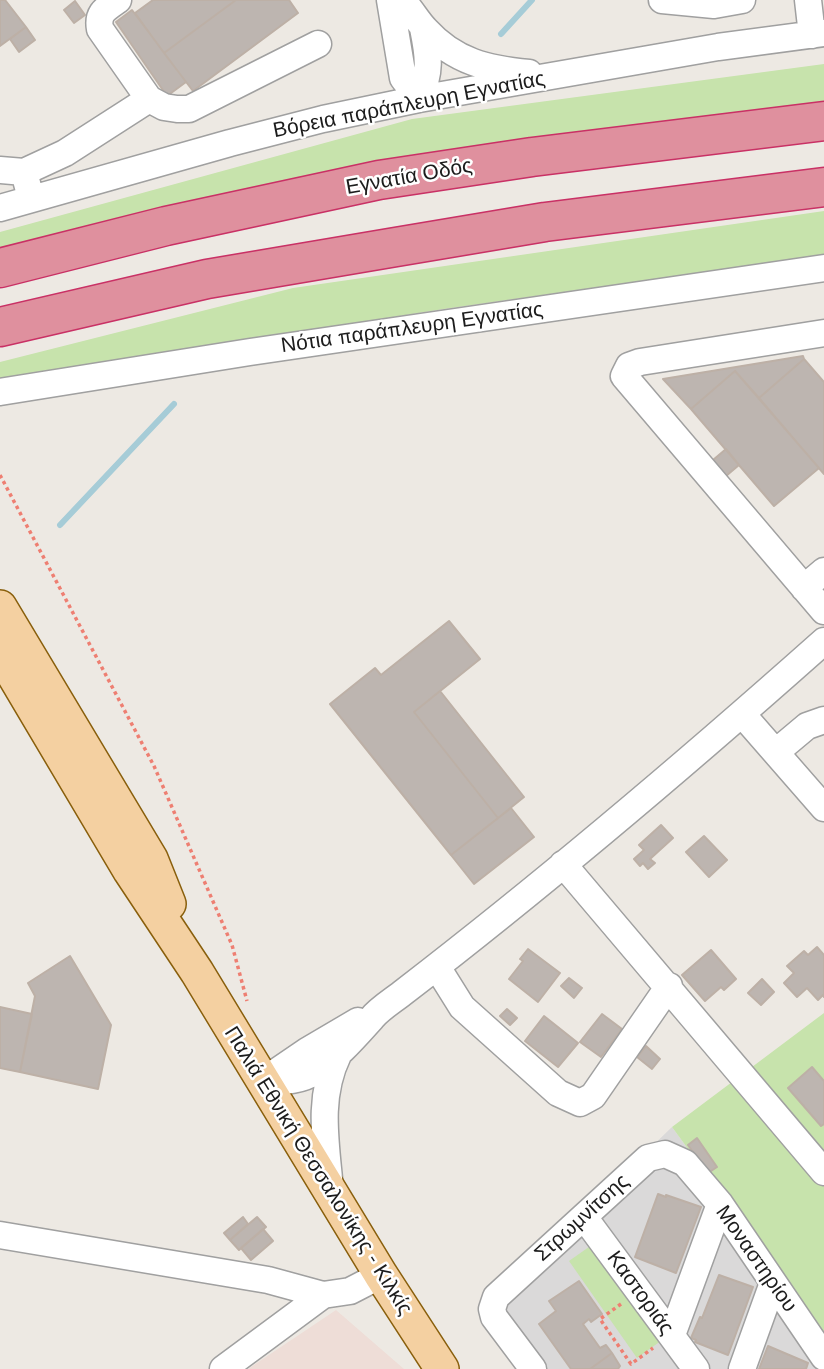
<!DOCTYPE html>
<html>
<head>
<meta charset="utf-8">
<style>
	body { margin:0 }
	canvas { display:block; background:#ede9e3 }
</style>
</head>
<body>
<canvas width="824" height="1369"></canvas>
<script>
const ctx = document.querySelector('canvas').getContext('2d');
ctx.lineJoin = 'round';
function paint(path, color) {
  ctx.fillStyle = color;
  ctx.fill(path, 'evenodd');
}
function strokePath(path, color, width, dash) {
  ctx.strokeStyle = color;
  ctx.lineWidth = width;
  ctx.lineCap = dash ? 'butt' : 'round';
  ctx.setLineDash(dash || []);
  ctx.stroke(path);
}
function drawText(font, color, halo, rows, align = 'center') {
  ctx.font = font + ' "PT Sans",sans-serif';
  ctx.lineWidth = 5;
  ctx.setLineDash([]);
  ctx.textBaseline = 'middle';
  ctx.strokeStyle = halo;
  ctx.fillStyle = color;
  for (const [text, x, y, turn = 0] of rows) {
    ctx.save();
    ctx.translate(x, y);
    ctx.rotate((+turn || 0) * Math.PI / 180);
    ctx.textAlign = isNaN(turn) ? turn : align;
    if (halo) ctx.strokeText(text, 0, 0);
    ctx.fillText(text, 0, 0);
    ctx.restore();
  }
}
const residential = new Path2D(`
	M672 1127 824 1335V1369H527L484 1309Z`);
const military = new Path2D(`
	M336 1310 404 1369H249L251 1367Z`);
const grass = new Path2D(`
	M824 64V102L410 155 0 259V232L412 119Z
	M824 211V255L444 309 28 374 0 381V362L293 288Z
	M824 1013V1335L672 1127Z
	M596 1242 665 1338 637 1358 569 1261Z`);
const stream = new Path2D(`
	M501 34 532 0
	M60 525 174 404`);
const building = new Path2D(`
	M0 0H5L26 27 0 46Z
	M153 0H236L164 53 135 13Z
	M236 0H289L298 13 193 91 164 53Z
	M75 1 85 15 74 23 64 10Z
	M132 10 186 82 167 96 116 22Z
	M26 27 35 40 19 52 10 39Z
	M803 356 804 359 759 398 735 371 691 409 663 379Z
	M804 359 824 382V474L759 398Z
	M735 371 819 468 774 506 691 409Z
	M726 449 739 465 726 476 713 460Z
	M449 621 480 659 414 712 498 818 451 855 330 704 375 668 381 675Z
	M440 691 524 797 498 818 414 712Z
	M511 808 534 837 474 884 451 855Z
	M661 825 673 838 650 859 655 863 648 869 643 863 640 866 634 859 644 850 639 845Z
	M704 836 727 860 709 877 686 852Z
	M817 947 824 955V997L823 995 818 1000 807 988 797 997 784 983 794 973 787 966 804 951 808 955Z
	M528 949 560 973 538 1002 509 979 523 961 520 959Z
	M711 950 736 979 724 990 721 987 705 1001 682 975Z
	M70 956 111 1025 98 1089 20 1072 35 996 28 983Z
	M569 978 582 988 574 998 561 986Z
	M762 979 774 992 761 1005 748 993Z
	M0 1007 32 1014 20 1072 0 1068Z
	M507 1009 517 1018 510 1025 500 1016Z
	M602 1014 622 1029 601 1057 580 1042Z
	M544 1016 578 1043 558 1067 525 1041Z
	M646 1046 660 1059 652 1069 637 1057Z
	M812 1067 824 1081V1124L821 1126 788 1088Z
	M697 1138 717 1167 708 1173 688 1145Z
	M658 1194 666 1197V1195L701 1207 676 1273 635 1257Z
	M243 1217 248 1224 230 1240 224 1233Z
	M257 1217 266 1227 239 1250 230 1240Z
	M263 1229 273 1241 251 1260 241 1248Z
	M719 1275 753 1287 728 1355 695 1342 696 1340 691 1338 700 1317 702 1318Z
	M579 1281 602 1314 591 1322 589 1319 583 1324 600 1348 606 1345 612 1353 590 1369H571L539 1324 556 1311 549 1301Z
	M768 1346 808 1363 806 1369H759Z
	M612 1353 620 1366 618 1369H590Z`);
const path = new Path2D(`
	M0 475 154 766 232 945 247 1001
	M621 1304 600 1319 631 1364 653 1348`);
const minor = new Path2D(`
	M118 0C105 9 97 13 100 29L149 99 164 107 177 109H189L318 44
	M390 0 403 78 419 99
	M402 0C411 9 417 21 426 30 455 62 488 69 529 73
	M662 0 714 5 742 0
	M808 0 812 35
	M419 99C431 72 429 57 423 28
	M0 170 24 172 28 187
	M24 172 65 153 149 99
	M0 208 230 143 323 119 419 99 718 47 824 33
	M824 333 640 362 629 366 624 376 824 611
	M0 392 250 352 824 268
	M804 588 824 571
	M742 714 824 808
	M776 752 807 726 824 720
	M563 864 824 1172
	M437 967 462 1007 558 1093 580 1103 593 1096 669 986
	M263 1081 307 1051 358 1021
	M262 1082C279 1081 300 1082 314 1072 337 1058 354 1038 372 1018 380 1008 394 1000 405 991 549 880 688 762 824 641
	M330 1189C326 1143 317 1098 338 1055
	M584 1217 696 1369
	M0 1235 268 1280 323 1295 350 1291 381 1275
	M672 1335 720 1204
	M223 1369 323 1295
	M533 1369 494 1317 492 1309 496 1297 648 1158 665 1154 685 1163 720 1204 824 1357
	M742 1369 773 1283`);
const major = new Path2D(`
	M0 607 151 859 169 904
	M0 652 130 871 197 972 381 1275 442 1369`);
const highway = new Path2D(`
	M0 268 166 226 379 180 532 157 824 121
	M0 327 207 279 390 248 545 222 824 187`);
const streetNames = [
	["Βόρεια παράπλευρη Εγνατίας",409,105,-11],
	["Εγνατία Οδός",409,177,-10],
	["Νότια παράπλευρη Εγνατίας",412,328,-8],
	["Παλιά Εθνική Θεσσαλονίκης - Κιλκίς",318,1171,58],
	["Στρωμνίτσης",582,1218,-42],
	["Μοναστηρίου",756,1259,55],
	["Καστοριάς",640,1293,54]
];
paint(residential, '#dad9d9');
paint(military, '#eeddd7');
paint(grass, '#c7e3ac');
strokePath(stream, '#a6ccd7', 6);
paint(building, '#bdb5b0');
strokePath(building, '#bdb0a6', 2);
strokePath(minor, '#a0a0a0', 29);
strokePath(major, '#895f0c', 36);
strokePath(highway, '#c93165', 41);
strokePath(path, '#ee7f72', 3.5, [3.5, 3.5]);
strokePath(minor, '#fff', 26);
strokePath(major, '#f4d0a1', 33);
strokePath(highway, '#df909e', 38);
drawText('21px', '#1c1c1c', '#fff', streetNames);
</script>
</body>
</html>
